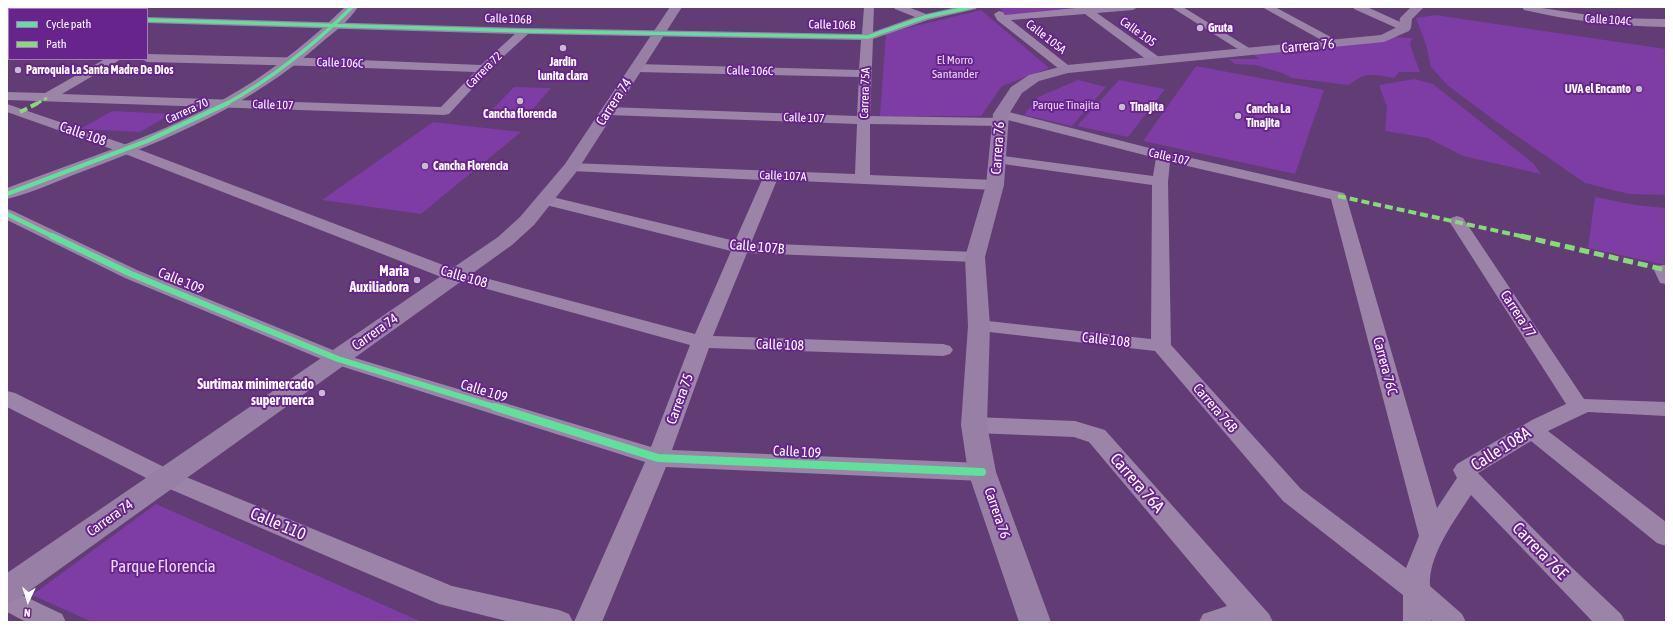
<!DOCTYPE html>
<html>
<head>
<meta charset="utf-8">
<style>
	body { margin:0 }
	#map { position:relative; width:1673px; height:629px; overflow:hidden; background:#613c75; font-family:"Asap Condensed",sans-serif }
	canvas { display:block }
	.frame { position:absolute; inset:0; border:8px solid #fff; pointer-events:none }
	.legend { position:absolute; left:8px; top:8px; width:140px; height:52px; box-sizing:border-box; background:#68248d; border:1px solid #a47cbb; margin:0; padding:5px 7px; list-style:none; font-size:12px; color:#fff }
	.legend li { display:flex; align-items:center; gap:8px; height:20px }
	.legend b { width:20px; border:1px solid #a47cbb }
	.north { position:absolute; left:8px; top:581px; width:40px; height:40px; -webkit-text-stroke:3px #68248d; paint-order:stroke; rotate:184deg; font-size:11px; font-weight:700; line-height:16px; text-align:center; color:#fff }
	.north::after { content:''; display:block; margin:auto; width:14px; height:18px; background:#fff; clip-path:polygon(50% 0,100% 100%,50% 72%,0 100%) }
</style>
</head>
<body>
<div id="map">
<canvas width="1673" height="629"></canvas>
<div class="frame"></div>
<ul class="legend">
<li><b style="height:5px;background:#60e19b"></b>Cycle path</li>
<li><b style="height:5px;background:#86db77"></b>Path</li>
</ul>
<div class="north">N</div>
</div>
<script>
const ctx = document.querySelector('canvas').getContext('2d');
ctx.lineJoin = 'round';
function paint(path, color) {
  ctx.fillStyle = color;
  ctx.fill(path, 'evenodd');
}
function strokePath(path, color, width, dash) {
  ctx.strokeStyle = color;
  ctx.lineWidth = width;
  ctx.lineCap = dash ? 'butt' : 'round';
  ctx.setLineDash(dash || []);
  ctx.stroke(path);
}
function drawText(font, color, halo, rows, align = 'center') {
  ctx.font = font + ' "Asap Condensed",sans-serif';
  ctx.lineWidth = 4;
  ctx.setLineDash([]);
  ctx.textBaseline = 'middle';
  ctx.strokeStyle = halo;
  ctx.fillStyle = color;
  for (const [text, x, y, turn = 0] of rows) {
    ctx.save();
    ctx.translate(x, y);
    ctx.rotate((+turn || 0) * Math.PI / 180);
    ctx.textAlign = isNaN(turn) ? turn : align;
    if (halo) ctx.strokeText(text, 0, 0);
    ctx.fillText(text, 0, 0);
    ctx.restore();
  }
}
const green = new Path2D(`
	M999 7H1107L1006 15Z
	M981 10 1049 68 1002 86 981 116H880L886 33Z
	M1435 15 1666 49V195L1629 194 1585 183 1498 123 1447 85 1431 67 1426 45 1416 18Z
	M1393 37 1412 38 1410 45 1420 72H1399L1394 78C1374 75 1365 71 1349 85L1292 78 1282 73 1255 65 1235 64 1229 59H1259L1252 54Z
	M1196 66 1324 90 1295 174 1143 141Z
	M1414 79 1433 84 1534 164 1541 174 1463 156 1428 138 1385 131 1387 107 1379 85Z
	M1078 80 1106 87 1072 126 1024 115 1038 97Z
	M1119 80 1165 89 1128 137 1077 126Z
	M514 87 551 88 528 115 489 113Z
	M112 111 171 114 140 132 80 129Z
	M433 122 521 132 421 214 322 200Z
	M1595 197 1635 205 1666 208V265L1588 248Z
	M156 504 422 622H92L32 595Z`);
const minor = new Path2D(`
	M116 7H129L128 9H115Z
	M864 7H874L873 32 915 17 895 9 894 7H908L926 14 957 7H977L976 9 928 20 873 39 870 116 1000 118 1005 119 1007 122 1005 125 1000 126 870 124V175L995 180 1000 182 1003 185 1000 188 995 190 777 180 751 243 975 252 981 253 984 257 981 261 975 262 747 253 713 336 943 344 950 346 953 350 950 354 943 356 709 348 672 450 982 463 990 466 994 472 990 478 982 481 666 467 602 622H574L645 462 331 363 125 278 7 220V209L13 211 137 270 345 355 651 447 690 345 469 284 449 280 120 152 7 112V104L130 146 459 271 695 334 731 251 538 203 536 200 538 197 544 195 735 241 762 180 571 171 566 170 564 167 566 164 571 163 855 174 857 124 608 115 603 114 601 111 603 108 608 107 857 116 859 77 636 72 632 71 630 68 632 65 636 64 859 70 861 40 528 34 492 67 449 114 444 115 7 100V92L45 93 105 59H120L118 61 62 94 441 107 475 72 310 66 147 62 142 59H147V54L310 58 481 65 515 34 147 23V17L525 28 862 34Z
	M1086 7H1138L1133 10 1097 13 1159 57 1161 60 1159 63H1151L1085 14 1011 20 1073 69 1071 72H1063L997 20 994 14 999 11 1003 12 1005 15Z
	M1171 7H1183L1254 51 1252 53H1244Z
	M1262 7H1275L1340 42 1342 44 1340 46H1332Z
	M1353 7H1367L1409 26 1410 28 1409 30H1401L1354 9Z
	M7 8 13 9H9V14H7Z
	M7 51H9V59H7Z
	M1001 110 1165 152 1344 193 1346 196 1437 508 1457 478 1453 470 1457 464 1532 420 1566 404 1449 221 1451 218 1457 216 1463 218 1584 399 1666 402V416L1588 412 1548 431 1666 522V546L1657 543 1531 441 1478 473 1565 561 1621 614 1625 622H1593L1471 495C1455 520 1428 555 1430 586L1462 614 1466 622H1433L1431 620V622H1403V595L1283 501 1155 351 972 330 969 326 972 322 979 320 1151 339 1152 185 996 163 991 162 989 159 991 156 996 155 1153 176 1156 158 996 117 994 114 996 111ZM1170 162 1331 199 1419 536 1406 568 1301 489 1171 345 1168 182Z
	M1663 265H1666V284L1660 283 1654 270 1657 266Z
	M7 391 15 393 174 472 452 586 559 610 569 614 573 622H510L439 604 158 484 7 407Z
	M974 417 1075 421 1105 430 1269 614 1273 622H1199L1203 614 1227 606 1089 442 1074 437 974 433 966 430 963 425 966 420Z
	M7 588 62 614 66 622H26L7 612Z`);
const tertiary = new Path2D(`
	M345 7H358C349 21 334 32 321 43 252 105 167 140 81 172 57 181 32 193 7 199V188C86 158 169 133 241 89 279 66 313 38 345 7Z
	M1522 7C1545 7 1566 12 1589 15 1615 18 1640 19 1666 19V27C1618 26 1571 21 1524 10Z`);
const secondary = new Path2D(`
	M670 7H682L577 171 534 225 512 245 18 599 7 603V573L498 237 520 217 565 164Z
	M1411 7H1424L1412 19 1411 28 1409 31 1384 42 1068 73 1039 81 1022 93 1009 114 1004 185 985 257 990 326 987 425 996 472 1051 622H1019L968 472 961 425 968 326 965 257 986 185 993 114 1011 87 1029 75 1067 65 1381 35 1399 26 1400 18Z`);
const quietFar2 = new Path2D(`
	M7 49 9 50
	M36 104 47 98`);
const quietFar1 = new Path2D(`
	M20 112 38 103
	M1338 196 1525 237`);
const quiet = new Path2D(`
	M1521 236 1666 270`);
const cyclewayFar3 = new Path2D(`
	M147 20 525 31 868 37 925 17 972 7
	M226 104C273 78 314 45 352 7`);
const cyclewayFar2 = new Path2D(`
	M7 194 147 141 228 103
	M7 214 54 237`);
const cyclewayFar1 = new Path2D(`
	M52 236 131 274 338 359 498 408`);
const cycleway = new Path2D(`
	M495 407 658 458 982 472`);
const markers = [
	[1200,28,4,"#c8bbcf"],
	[563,48,4,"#c8bbcf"],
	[18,70,4,"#c8bbcf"],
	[1639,89,4,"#c8bbcf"],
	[520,101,4,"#c8bbcf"],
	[1122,107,4,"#c8bbcf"],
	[1238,116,4,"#c8bbcf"],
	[425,166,4,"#c8bbcf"],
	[417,280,4,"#c8bbcf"],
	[322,393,4,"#c8bbcf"]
];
const farStreetnames = [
	["Calle 106B",508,19,2],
	["Calle 104C",1608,20,4],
	["Calle 106B",832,25,1],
	["Calle 105",1138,32,36],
	["Calle 105A",1046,37,38],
	["Calle 106C",340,63,2],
	["Carrera 72",484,70,-45],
	["Calle 106C",750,71,1],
	["Carrera 75A",865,93,-88],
	["Calle 107",273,105,2],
	["Carrera 70",187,111,-24],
	["Calle 107",804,118,2],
	["Calle 107",1169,157,13],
	["Calle 107A",783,176,2]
];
const farPoinames = [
	["Gruta",1208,28],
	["Jardin",563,62,"center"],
	["lunita clara",563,76,"center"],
	["Parroquia La Santa Madre De Dios",26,70],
	["UVA el Encanto",1631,89,"right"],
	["Tinajita",1130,107],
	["Cancha La",1246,109],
	["Tinajita",1246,123],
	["Cancha florencia",520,114,"center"],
	["Cancha Florencia",433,166]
];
const farParknames = [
	["El Morro",955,60],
	["Santander",955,74],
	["Parque Tinajita",1066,105]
];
const streetNames = [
	["Carrera 76",1308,46,-5],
	["Carrera 74",614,102,-57],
	["Calle 108",83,134,19],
	["Carrera 76",998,148,-86],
	["Calle 107B",757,247,5],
	["Calle 108",464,277,16],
	["Calle 109",181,281,22],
	["Carrera 77",1518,314,57],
	["Carrera 74",375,332,-35],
	["Calle 108",1106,340,6],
	["Calle 108",780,345,2],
	["Carrera 76C",1385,366,75],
	["Calle 109",484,391,17],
	["Carrera 75",680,399,-70],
	["Carrera 76B",1215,408,49],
	["Calle 109",797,452,3],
	["Carrera 76",997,513,71],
	["Carrera 74",110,518,-35]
];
const poiNames = [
	["Maria",409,272],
	["Auxiliadora",409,288],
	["Surtimax minimercado",314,385],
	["super merca",314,401]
];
const nearStreetnames = [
	["Calle 108A",1501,449,-32],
	["Carrera 76A",1137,483,49],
	["Calle 110",278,524,23],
	["Carrera 76E",1540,551,46]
];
const nearParknames = [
	["Parque Florencia",163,567]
];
paint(green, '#7e3ca5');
paint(minor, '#9c83a8');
paint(tertiary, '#9c83a8');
paint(secondary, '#987fa5');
strokePath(quietFar2, '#86db77', 3, [6, 3]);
strokePath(quietFar1, '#86db77', 4, [8, 4]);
strokePath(quiet, '#86db77', 5, [10, 5]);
strokePath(cyclewayFar3, '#60e19b', 3.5);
strokePath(cyclewayFar2, '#60e19b', 4.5);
strokePath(cyclewayFar1, '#60e19b', 6);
strokePath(cycleway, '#60e19b', 8);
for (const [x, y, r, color] of markers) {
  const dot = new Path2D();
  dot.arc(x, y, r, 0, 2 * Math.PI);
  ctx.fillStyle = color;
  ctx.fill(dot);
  strokePath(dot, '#68248d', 1.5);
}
drawText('12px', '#fff', '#68248d', farStreetnames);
drawText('bold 12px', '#fff', '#68248d', farPoinames, 'left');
drawText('12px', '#ecd7f8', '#68248d', farParknames);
drawText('14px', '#fff', '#68248d', streetNames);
drawText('bold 14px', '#fff', '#68248d', poiNames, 'right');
drawText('17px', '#fff', '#68248d', nearStreetnames);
drawText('17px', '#ecd7f8', '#68248d', nearParknames);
</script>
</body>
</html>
